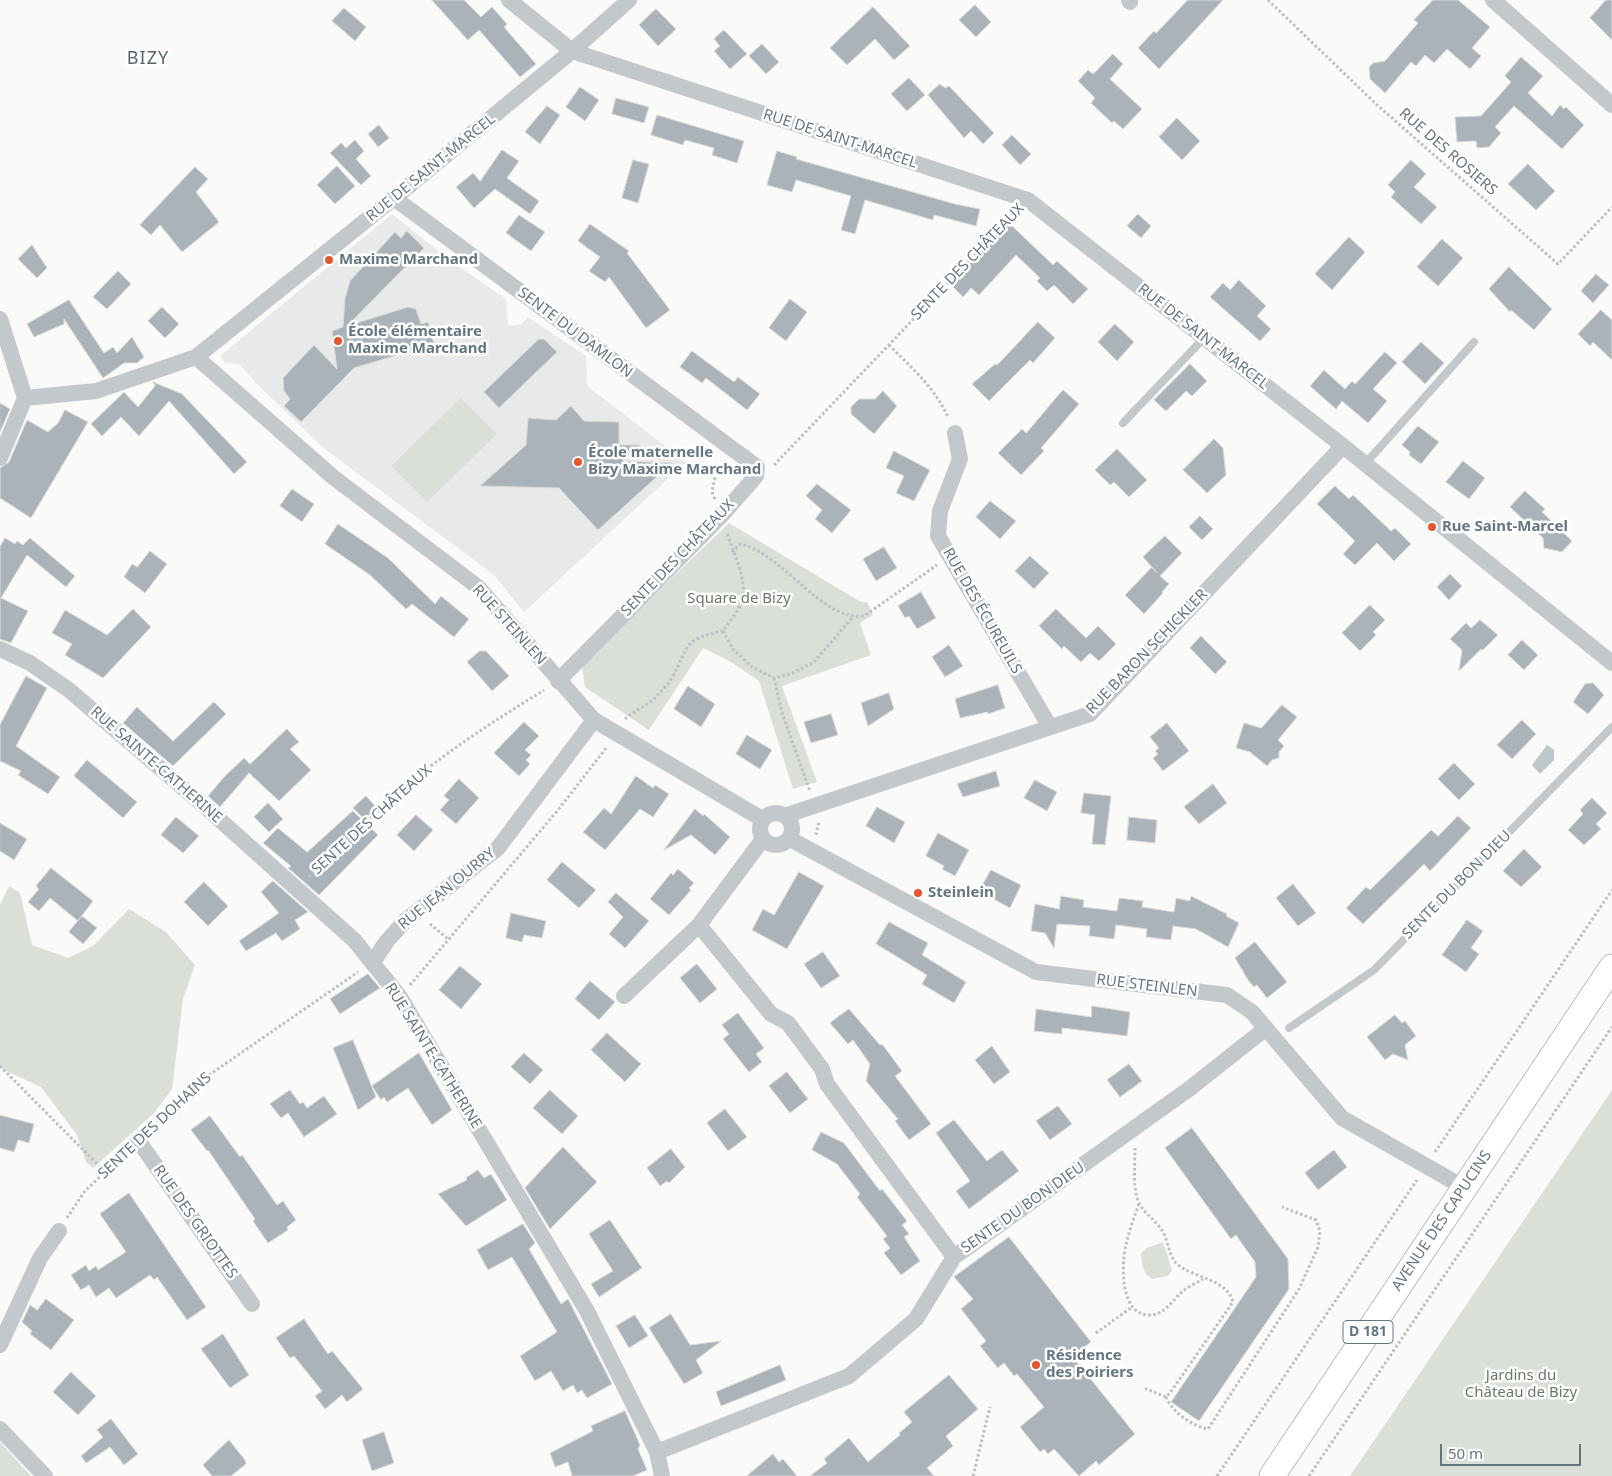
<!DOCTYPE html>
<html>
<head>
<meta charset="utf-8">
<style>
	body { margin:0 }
	#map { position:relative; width:1612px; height:1476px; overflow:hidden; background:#fafaf8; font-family:"Noto Sans",sans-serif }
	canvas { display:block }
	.scale { position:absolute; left:1440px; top:1444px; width:141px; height:22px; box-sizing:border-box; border:2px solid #657683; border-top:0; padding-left:6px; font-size:15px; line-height:18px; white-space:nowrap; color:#657683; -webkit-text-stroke:4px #fff; paint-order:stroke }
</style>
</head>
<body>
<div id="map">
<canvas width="1612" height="1476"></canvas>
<div class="scale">50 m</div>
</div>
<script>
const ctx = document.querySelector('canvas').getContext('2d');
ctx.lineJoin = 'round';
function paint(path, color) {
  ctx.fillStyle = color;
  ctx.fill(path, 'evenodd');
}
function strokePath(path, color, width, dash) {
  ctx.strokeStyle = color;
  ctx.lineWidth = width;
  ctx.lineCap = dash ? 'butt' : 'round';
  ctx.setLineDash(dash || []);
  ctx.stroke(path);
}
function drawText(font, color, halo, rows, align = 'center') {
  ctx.font = font + ' "Noto Sans",sans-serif';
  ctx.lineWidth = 5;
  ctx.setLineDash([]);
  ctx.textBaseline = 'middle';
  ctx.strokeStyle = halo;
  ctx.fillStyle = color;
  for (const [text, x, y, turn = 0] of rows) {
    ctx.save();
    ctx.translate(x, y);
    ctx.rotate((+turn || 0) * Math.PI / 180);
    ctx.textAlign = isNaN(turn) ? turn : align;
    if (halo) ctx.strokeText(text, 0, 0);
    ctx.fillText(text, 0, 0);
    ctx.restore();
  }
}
const built = new Path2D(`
	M392 214 447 258 506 299 508 326 522 324 528 317 586 356 587 386 686 462 524 612 494 575 325 449 259 386 239 364 225 363 220 356Z`);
const green = new Path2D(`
	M461 398 497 434 427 502 391 466Z
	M729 523 861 602H867L873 615 860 623 871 655 782 686 817 782 793 789 759 681 731 662 703 648 649 730 585 687 582 664Z
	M9 886 20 893 32 945 68 958 93 946 129 909 166 932 195 965 183 999 172 1089 154 1113 93 1168 86 1162 77 1135 41 1087 0 1068V905Z
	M1612 1090V1476H1350Z
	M1163 1242 1172 1270 1168 1276 1152 1279C1143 1274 1141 1263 1141 1253L1147 1248Z
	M0 1442 31 1476H0Z`);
const water = new Path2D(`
	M1547 745 1554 750V760L1540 774 1532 765Z`);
const building = new Path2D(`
	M432 0H464L481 17 492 7 507 24 504 27 536 64 520 77 479 30 468 40Z
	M1188 0H1223L1159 69 1138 48 1154 31 1156 33Z
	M1433 0H1458L1490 27 1472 48 1481 56 1470 69 1447 49 1434 63 1425 55 1416 66 1411 62 1385 93 1370 79 1369 67 1373 63 1385 61 1418 23 1414 20Z
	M1606 0H1612V40L1590 18Z
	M975 5 991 22 976 37 959 20Z
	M873 7 910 46 894 60 875 39 847 65 830 48Z
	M344 8 366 27 355 41 332 21Z
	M656 9 676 29 658 46 639 25Z
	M724 30 747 54 730 69 714 51 720 46 714 39Z
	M762 44 779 62 766 74 749 56Z
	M1113 54 1123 64 1110 79 1142 109 1123 129 1114 121 1112 123 1091 103 1095 98 1078 81 1088 70 1093 74Z
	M1521 57 1543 76 1528 93 1552 116 1560 105 1564 109 1566 107 1584 125 1562 149 1514 106 1495 127 1501 133 1489 147 1477 148 1476 141 1457 142 1455 117 1481 116 1511 82 1505 76Z
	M909 78 925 95 907 111 891 94Z
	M940 84 945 88 949 86 994 133 983 144 971 131 964 138 928 95Z
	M580 87 599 100 585 121 566 107Z
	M616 98 649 107 644 123 612 114Z
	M547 106 560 115 540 144 525 132Z
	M657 115 744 141 737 163 712 155 714 148 685 140 683 145 651 135Z
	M1177 118 1200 141 1182 160 1159 137Z
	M379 125 389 138 378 147 368 134Z
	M1012 135 1031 154 1020 165 1002 145Z
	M355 140 364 151 356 159 371 176 361 185 330 153 341 143 346 148Z
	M502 150 519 161 507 178 539 201 530 214 495 189 474 208 456 187 473 173 480 181Z
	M777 151 797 157 796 159 955 204 980 209 976 226 934 215 933 220 865 200 855 234 841 230 851 196 796 180 792 192 767 185Z
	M633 160 649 164 638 203 622 198Z
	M1411 160 1426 174 1414 187 1437 207 1421 224 1391 197 1395 192 1388 185Z
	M1528 164 1555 191 1536 210 1508 184Z
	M337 166 355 186 335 204 317 185Z
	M195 167 208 179 196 192 219 222 182 252 160 225 151 235 140 225Z
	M1138 214 1151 226 1141 238 1127 226Z
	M519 215 545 232 531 251 506 233Z
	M1009 223 1053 265 1057 261 1088 289 1073 304 1054 285 1047 291 1037 281 1040 278 1016 255 979 295 971 288 963 297 950 284Z
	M590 224 629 251 627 253 670 310 646 328 609 277 605 282 589 271 600 257 578 241Z
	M407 231 424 248 347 326 408 307 416 309 421 324 428 322 434 344 354 368 301 422 284 406 290 399 284 391 283 378 314 345 337 369 332 331 343 327 345 298 350 281 395 232 401 238Z
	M1349 237 1365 252 1332 290 1315 274Z
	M1442 239 1463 258 1438 286 1417 267Z
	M32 245 47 268 37 278 18 259Z
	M1509 267 1552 309 1534 330 1511 310 1510 312 1489 289Z
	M118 271 131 284 107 309 93 297Z
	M1596 274 1609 285 1593 303 1581 291Z
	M1239 280 1266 306 1257 316 1271 329 1260 341 1210 297 1223 283 1230 290Z
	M790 299 807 312 786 341 769 328Z
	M69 300 104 353 113 347 117 353 132 337 144 357 137 363H124L103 378 64 319V324L34 337 27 324Z
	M162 307 179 324 165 338 148 321Z
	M1601 310 1612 320V360L1593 342 1590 346 1578 334Z
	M1038 322 1055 338 1033 363 1030 360 989 401 972 384 995 364 997 365Z
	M1115 324 1134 342 1117 361 1098 342Z
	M539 339H544L557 352 499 408 484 392Z
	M1421 342 1444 363 1425 384 1402 362Z
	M692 351 734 382 738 377 760 394 747 410 706 378 702 383 680 367Z
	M1385 352 1397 363 1373 389 1387 401 1368 423 1342 401 1336 409 1310 386 1324 370 1345 389 1352 381 1355 384Z
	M1190 364 1207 381 1192 396 1186 391 1166 411 1154 400Z
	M153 382 182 394 247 462 234 474 169 401 139 436 121 417 102 436 91 424 124 392 138 407 155 386Z
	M1063 390 1079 404 1041 448 1044 451 1021 475 998 453 1022 429 1026 433Z
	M883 391 897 406 874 434 851 414V407L859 399H875Z
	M0 403 10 409 0 432Z
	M571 406 584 421 619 422V445H640L623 461 672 463 598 530 559 488 480 486 526 445 528 418 556 420Z
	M65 410 88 422 31 518 0 498V468L9 462 27 420 48 432 58 423Z
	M1418 426 1439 442 1421 464 1409 455 1410 452 1402 445Z
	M1214 439 1223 448 1226 475 1207 493 1183 470Z
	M1117 449 1147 480 1129 497 1114 482 1110 485 1095 470Z
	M894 451 930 470 914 501 896 493 904 476 886 468Z
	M1463 461 1485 478 1469 499 1446 482Z
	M817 484 851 510 832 533 815 519 822 510 806 496Z
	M1335 486 1349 499 1353 495 1391 531 1395 528 1411 544 1394 561 1377 543 1355 565 1343 554 1355 541 1317 504Z
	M292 489 314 504 302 522 280 506Z
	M1525 491 1545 509 1542 512 1572 541 1562 552 1544 548 1543 538 1510 507Z
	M990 501 1016 521 1000 539 976 517Z
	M1200 516 1213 529 1202 540 1189 527Z
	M338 524 388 558 435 604 441 596 469 619 454 637 412 604 406 609 370 575 325 544Z
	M1165 536 1182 553 1160 576 1169 584 1162 592 1163 593 1144 614 1125 595 1152 567 1157 573 1143 557Z
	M5 538 15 544 17 541 23 545 30 538 75 576 66 587 27 555 1 598 28 611 11 643 0 639V547Z
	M884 547 897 568 876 581 863 559Z
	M150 551 167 564 145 593 124 577 132 564 137 567Z
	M1030 556 1049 573 1034 589 1015 571Z
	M1450 574 1462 586 1449 600 1437 587Z
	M921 592 936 618 917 629 909 616 905 618 898 606Z
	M1370 605 1385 620 1373 632 1376 635 1360 651 1342 633Z
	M133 609 151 627 103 678 65 655 72 644 52 633 65 610 107 635Z
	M1056 609 1086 638 1098 626 1116 644 1099 661 1090 653 1081 662 1064 646 1062 649 1039 626Z
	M1480 620 1498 635 1483 650 1481 649 1459 671 1462 650 1450 639 1466 623 1471 628Z
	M1201 636 1227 662 1215 674 1190 648Z
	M1522 640 1538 655 1524 670 1508 655Z
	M949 645 963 666 945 677 932 657Z
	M480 651H486L509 676 492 691 467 662Z
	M26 676 47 688 16 746 60 777 48 794 18 775 21 771 0 761V725Z
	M1593 683 1604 695 1588 714 1573 702 1585 684Z
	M998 685 1005 708 988 714V712L960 718 955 699Z
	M688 686 715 704 701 727 674 709Z
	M889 693 894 709 868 726 861 703Z
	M214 702 226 714 173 766 123 723 137 707 173 741Z
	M1282 705 1297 717 1278 740 1284 746 1279 752V758L1272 760 1267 766 1250 752 1236 748 1244 723 1261 728Z
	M831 714 838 735 811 743 804 722Z
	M1522 720 1536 734 1512 759 1497 745Z
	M524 722 539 736 525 750 531 755 526 760 530 764 519 776 494 753Z
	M1167 723 1189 751 1163 771 1153 758 1158 754 1155 751 1159 748 1150 737Z
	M287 729 299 742 290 749 311 770 279 801 249 773 220 807 208 796 224 777 244 758 250 764Z
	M747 735 772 750 760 769 736 754Z
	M87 760 137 802 123 818 74 776Z
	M1454 763 1475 784 1459 800 1438 779Z
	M996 771 1000 786 963 797 957 784Z
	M636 776 653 788 655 785 669 794 653 817 640 809 605 850 583 832 604 808 611 814Z
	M459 779 479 798 456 824 440 810 449 800 444 796Z
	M1035 780 1057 792 1047 811 1024 798Z
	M1213 784 1227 803 1199 824 1184 807Z
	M1084 793 1111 796 1105 845 1092 844 1095 815 1081 813Z
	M366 796 377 808 364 819 353 808Z
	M1592 798 1607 813 1596 824 1601 829 1584 845 1568 830 1583 814 1580 810Z
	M268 803 283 819 269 832 254 817Z
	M877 807 905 822 894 843 866 826Z
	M695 809 703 816 704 814 730 837 715 855 691 835 664 850Z
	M353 811 378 835 319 895 288 868 291 866 263 843 278 828 307 852Z
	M416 815 433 830 414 851 397 835Z
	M1458 816 1471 828 1430 871 1424 864 1363 924 1346 908 1366 887 1370 890 1431 830 1438 836Z
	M176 817 199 836 183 853 161 835Z
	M1129 817 1157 820 1155 843 1127 840Z
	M0 823 27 839 14 860 0 851Z
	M938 833 969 850 955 876 942 869 944 866 926 856Z
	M1524 849 1542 867 1521 887 1503 871Z
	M562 862 596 890 579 908 547 880Z
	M51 868 93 901 78 921 50 898 39 911 28 902 39 889 36 886Z
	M678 869 694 883 689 888 691 890 669 915 650 899 671 873 673 875Z
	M991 870 1021 885 1010 908 979 891Z
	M799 872 824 886 787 949 752 930 763 909 774 915Z
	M273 881 308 912 295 920 300 929 282 941 276 933 246 951 239 941 279 913 261 892Z
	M204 882 228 906 208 926 184 902Z
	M1293 884 1316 913 1298 926 1276 898Z
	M616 893 649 921 625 948 609 934 623 917 608 902Z
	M1061 896 1084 900 1083 907 1117 911 1119 898 1143 901 1142 907 1174 912 1176 898 1190 901 1191 896 1227 914 1226 916 1239 923 1228 947 1196 929 1173 926 1171 940 1146 937 1147 929 1116 925 1114 939 1089 936 1090 926 1057 924 1054 948 1045 933 1031 931 1035 904 1059 909Z
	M511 913 546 921 542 938 524 935 522 942 506 938Z
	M82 916 97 928 83 944 69 932Z
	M1467 920 1483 931 1471 948 1479 954 1466 972 1442 955Z
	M889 922 928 943 922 955 966 982 954 1003 922 984 927 975 876 944Z
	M1255 942 1287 982 1267 998 1257 985 1254 987 1248 980 1235 958Z
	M823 952 840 976 821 988 804 964Z
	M697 964 717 989 700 1003 680 978Z
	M460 966 482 984 461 1009 439 990Z
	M368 974 380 988 340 1014 330 999Z
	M590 981 615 1002 599 1020 575 999Z
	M1092 1006 1130 1012 1127 1036 1062 1028V1034L1034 1031 1036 1009 1091 1017Z
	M849 1009 880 1045 882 1044 902 1071 895 1076 931 1124 909 1140 895 1121 898 1119 866 1081 870 1064 853 1040 848 1044 830 1023Z
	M738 1013 764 1048 756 1054 762 1062 749 1072 723 1039 729 1034 722 1025Z
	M1395 1015 1402 1023 1405 1021 1416 1036 1405 1045 1408 1060 1393 1054 1385 1060 1367 1037Z
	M607 1033 641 1064 625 1082 591 1050Z
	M353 1040 376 1097 358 1110 333 1048Z
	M992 1046 1010 1072 994 1084 975 1060Z
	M419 1053 452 1110 432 1125 408 1088 387 1102 384 1097 381 1100 372 1086Z
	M524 1053 543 1070 530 1084 511 1067Z
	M1129 1064 1142 1081 1120 1097 1107 1080Z
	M787 1072 808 1099 790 1113 769 1086Z
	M290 1090 300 1104 303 1102 307 1108 324 1096 337 1114 304 1137 288 1113 281 1118 270 1104Z
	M550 1090 578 1116 562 1134 533 1108Z
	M1058 1106 1072 1124 1050 1140 1036 1121Z
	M725 1109 747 1137 728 1151 707 1123Z
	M0 1115 34 1124 29 1143 18 1140 14 1152 0 1148Z
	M210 1116 240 1157 242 1155 277 1205 283 1201 296 1220 287 1227 288 1230 268 1243 253 1221 255 1219 208 1150 207 1151 191 1130Z
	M954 1120 987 1161 1002 1150 1019 1171 969 1209 956 1191 970 1181 936 1133Z
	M1192 1128 1288 1259 1289 1289 1199 1421 1171 1402 1256 1277 1255 1262 1236 1235 1231 1239 1165 1148Z
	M821 1132 844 1143 880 1191 882 1189 907 1221 902 1225 909 1234 904 1237 920 1261 901 1275 884 1253 890 1248 883 1239 887 1236 857 1197 860 1194 837 1164 812 1150Z
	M563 1147 597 1182 550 1229 525 1188Z
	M671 1149 685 1167 669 1183 667 1181 660 1186 647 1168Z
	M1334 1150 1347 1167 1318 1190 1305 1173Z
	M478 1170 484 1178 491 1174 507 1200 466 1226 438 1194 467 1180 466 1178Z
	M129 1193 206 1307 187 1320 157 1277 154 1280 150 1275 116 1298 109 1288 96 1297 89 1285 81 1290 71 1275 86 1265 89 1271 96 1266 98 1270 126 1252 100 1214Z
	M610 1220 642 1268 599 1297 591 1284 613 1271 589 1234Z
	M523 1224 535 1243 529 1249 561 1304 568 1299 612 1384 587 1398 582 1390 577 1393 573 1385 563 1391 551 1371 535 1381 520 1356 557 1332 512 1257 488 1270 477 1250Z
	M1009 1237 1091 1342 1072 1356 1135 1434 1099 1465 1096 1461 1079 1476 1054 1449 1048 1454 1044 1449 1040 1452 1020 1427 1044 1407 1017 1374 1014 1376 1004 1363 998 1368 980 1346 986 1341 961 1309 973 1299 954 1277Z
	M46 1299 74 1320 51 1350 30 1334 32 1331 22 1322 30 1305 37 1310Z
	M671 1314 690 1345 721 1341 696 1360 703 1373 684 1384 649 1328Z
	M635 1315 648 1336 629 1348 616 1326Z
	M304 1319 328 1354 332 1351 363 1389 347 1402 342 1395 325 1409 315 1396 322 1391 294 1356 290 1358 276 1338Z
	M223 1334 249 1375 230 1388 201 1349Z
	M780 1365 786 1380 721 1406 716 1392Z
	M71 1372 96 1396 78 1415 53 1392Z
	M949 1375 978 1409 946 1436 953 1446 927 1468 934 1476H810L827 1463 824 1459 849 1438 868 1462 900 1435 899 1433 912 1422 904 1412Z
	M625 1411 640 1445 638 1449 647 1470 633 1476H572L568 1462 555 1467 550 1453 593 1431 591 1426Z
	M111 1419 138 1454 124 1465 110 1447 86 1463 81 1456 103 1437 97 1430Z
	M384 1432 394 1463 372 1471 362 1440Z
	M229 1440 245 1460 246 1464 231 1476H212L203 1465Z
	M773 1454 779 1462 783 1459 797 1476H747Z`);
const path = new Path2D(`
	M1268 0 1376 104 1558 264 1612 207
	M889 345C911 367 935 388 948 417
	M774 465 1015 213
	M715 499 712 492 716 472
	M732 552 740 544C785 554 820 621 864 616L937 565
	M723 631 733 649 752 667 774 678 793 673 814 662 853 617
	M774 678 782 713 810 791
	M625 719C633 711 648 706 657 696 662 690 669 684 672 678 689 646 683 639 723 631 729 622 738 612 742 601 748 581 733 552 727 533
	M816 835 819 821
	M309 877C347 840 385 802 427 769 464 740 504 715 544 690
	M430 924 448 939
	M410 985 558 810 607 747
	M0 1066 105 1172
	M150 1129 199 1082 358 972
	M1135 1148C1135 1165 1132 1190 1140 1205 1147 1216 1158 1222 1164 1234 1169 1245 1169 1257 1178 1265 1195 1278 1228 1280 1233 1302L1170 1393 1166 1397 1144 1388
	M1435 1152 1612 890
	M1139 1204C1134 1217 1129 1231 1126 1245 1121 1265 1120 1316 1150 1315 1165 1315 1173 1299 1183 1291 1189 1286 1197 1283 1203 1279
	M67 1218 84 1192 126 1152
	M1096 1333 1132 1307
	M1166 1397C1172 1412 1192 1426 1208 1429L1299 1289 1318 1247 1320 1231 1316 1220 1282 1207
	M973 1476 990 1407
	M1217 1476 1417 1180
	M1309 1476 1612 1027`);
const service = new Path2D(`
	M1123 423 1204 338
	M1365 464 1474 342
	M1289 1028 1374 970 1612 727`);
const minor = new Path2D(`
	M509 0 572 51 1028 200 1343 446 1612 663
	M1129 0 1130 2
	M1493 0 1612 105
	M394 198 757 467 756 476 722 515 558 681
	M0 319 25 398 0 458
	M196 357 333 477 478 587 594 720 762 819
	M25 398 96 391 196 357 405 189 572 51 629 0
	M955 433 960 459 940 511 938 536 1050 727
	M0 649 30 663 69 690 202 804 354 940 400 997 587 1311 657 1452 662 1476
	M760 829a16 16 0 1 1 32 0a16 16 0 1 1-32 0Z
	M787 815 1090 714 1343 446
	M790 839 1036 972 1227 995 1252 1012 1342 1118 1465 1188
	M699 925 771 1014 788 1023 822 1069 827 1084 954 1257
	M373 962 387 941 406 920 498 848 594 720
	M624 996 699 925 763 839
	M138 1140 252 1304
	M0 1345 40 1258 59 1231
	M0 1429 45 1476
	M657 1452 849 1376 916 1319 954 1257 1189 1089 1265 1029`);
const primary = new Path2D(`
	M1272 1476 1612 967`);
const markers = [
	[329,260,5,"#e4572e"],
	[338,341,5,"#e4572e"],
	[578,462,5,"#e4572e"],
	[1432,527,5,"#e4572e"],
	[918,893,5,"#e4572e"],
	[1036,1365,5,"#e4572e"]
];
const shields = [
	[1368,1332,50]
];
const shieldNames = [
	["D 181",1368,1332]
];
const streetNames = [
	["RUE DE SAINT-MARCEL",840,139,18],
	["RUE DES ROSIERS",1448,152,41],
	["RUE DE SAINT-MARCEL",431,168,-39],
	["SENTE DES CHÂTEAUX",968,262,-46],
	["SENTE DU DAMLON",575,333,37],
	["RUE DE SAINT-MARCEL",1203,337,38],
	["SENTE DES CHÂTEAUX",678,558,-46],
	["RUE DES ÉCUREUILS",982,611,60],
	["RUE STEINLEN",509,625,48],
	["RUE BARON SCHICKLER",1147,652,-46],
	["RUE SAINTE-CATHERINE",156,765,41],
	["SENTE DES CHÂTEAUX",372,820,-42],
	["SENTE DU BON DIEU",1457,885,-45],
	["RUE JEAN OURRY",447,889,-39],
	["RUE STEINLEN",1147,986,7],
	["RUE SAINTE-CATHERINE",433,1056,58],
	["SENTE DES DOHAINS",155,1126,-43],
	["SENTE DU BON DIEU",1023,1208,-35],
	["AVENUE DES CAPUCINS",1442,1221,-56],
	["RUE DES GRIOTTES",195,1222,55]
];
const poiNames = [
	["Maxime Marchand",339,260],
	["École élémentaire",348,332],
	["Maxime Marchand",348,349],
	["École maternelle",588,453],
	["Bizy Maxime Marchand",588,470],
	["Rue Saint-Marcel",1442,527],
	["Steinlein",928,893],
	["Résidence",1046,1356],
	["des Poiriers",1046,1373]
];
const parkNames = [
	["Square de Bizy",739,599],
	["Jardins du",1521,1376],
	["Château de Bizy",1521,1393]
];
const quarterNames = [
	["BIZY",148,59]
];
paint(built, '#e8e9e9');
paint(green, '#dadfd7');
paint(water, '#bbc7cb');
paint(building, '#aab3b9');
strokePath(building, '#dcdcda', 1);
strokePath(primary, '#b5babe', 27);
strokePath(path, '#bbbfc2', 3, [2.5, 2.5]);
strokePath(service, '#c3c8cc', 8);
strokePath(minor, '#c3c8cc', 16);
strokePath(primary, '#fff', 25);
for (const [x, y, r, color] of markers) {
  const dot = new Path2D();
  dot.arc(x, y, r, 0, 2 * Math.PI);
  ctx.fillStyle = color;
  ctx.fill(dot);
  strokePath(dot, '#fff', 2);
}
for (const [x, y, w] of shields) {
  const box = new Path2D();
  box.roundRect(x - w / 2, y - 11.5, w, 23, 4);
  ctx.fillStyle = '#fff';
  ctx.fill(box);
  strokePath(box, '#657683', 1);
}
drawText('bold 14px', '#657683', null, shieldNames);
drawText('15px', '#657683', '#fff', streetNames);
drawText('bold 15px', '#657683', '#fff', poiNames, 'left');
drawText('15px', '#687a64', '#fff', parkNames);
ctx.letterSpacing = '1px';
drawText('18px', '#57646e', '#fff', quarterNames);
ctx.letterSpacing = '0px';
</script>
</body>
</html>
